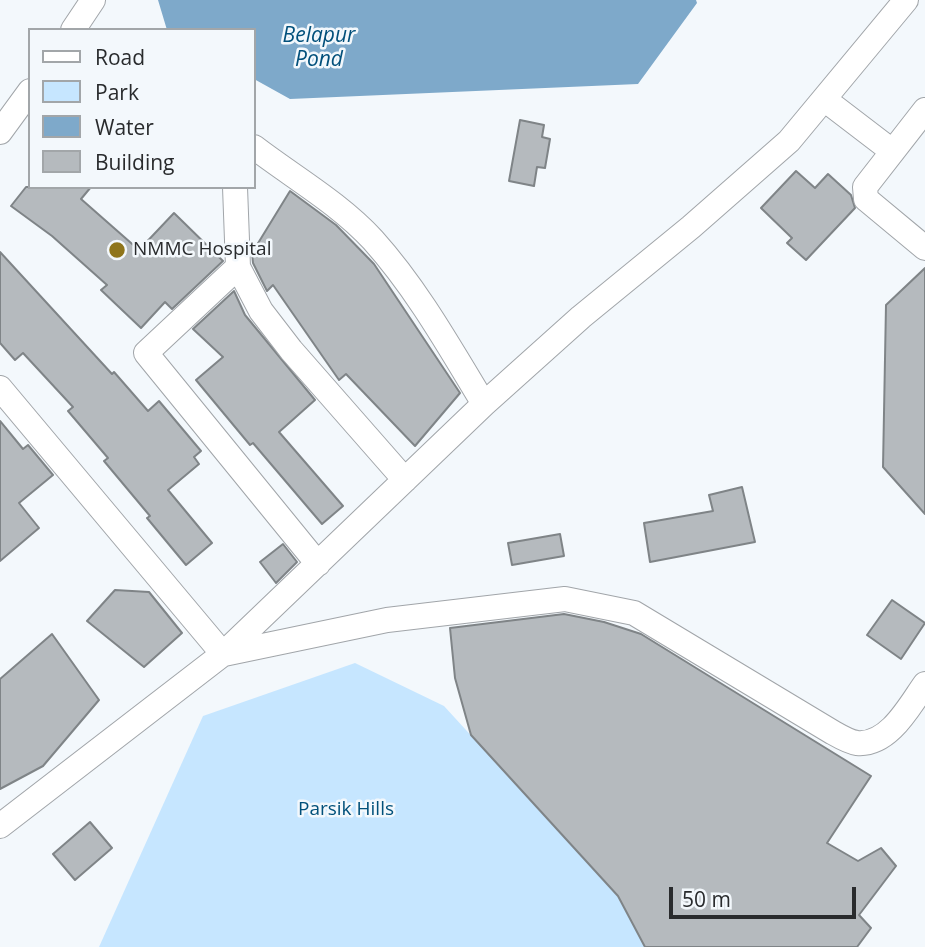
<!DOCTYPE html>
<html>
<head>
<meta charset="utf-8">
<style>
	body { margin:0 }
	#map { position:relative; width:925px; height:947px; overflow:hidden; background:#f3f8fc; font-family:"Open Sans",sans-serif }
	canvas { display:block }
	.legend { position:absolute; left:28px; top:28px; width:228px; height:161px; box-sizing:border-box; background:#f3f8fc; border:2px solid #a2a6a9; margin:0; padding:9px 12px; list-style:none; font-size:21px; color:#292b2d }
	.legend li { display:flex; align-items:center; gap:14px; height:35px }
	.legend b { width:35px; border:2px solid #a2a6a9 }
	.scale { position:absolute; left:669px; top:887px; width:187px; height:32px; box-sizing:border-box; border:4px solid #292b2d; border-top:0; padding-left:9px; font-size:21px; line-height:24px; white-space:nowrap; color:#292b2d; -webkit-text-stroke:5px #f3f8fc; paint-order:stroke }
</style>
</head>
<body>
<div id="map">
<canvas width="925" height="947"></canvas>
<ul class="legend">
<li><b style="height:9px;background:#fff"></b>Road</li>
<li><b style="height:19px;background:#c6e6ff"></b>Park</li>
<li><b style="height:19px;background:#7ea9ca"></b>Water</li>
<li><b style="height:19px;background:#b5babe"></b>Building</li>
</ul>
<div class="scale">50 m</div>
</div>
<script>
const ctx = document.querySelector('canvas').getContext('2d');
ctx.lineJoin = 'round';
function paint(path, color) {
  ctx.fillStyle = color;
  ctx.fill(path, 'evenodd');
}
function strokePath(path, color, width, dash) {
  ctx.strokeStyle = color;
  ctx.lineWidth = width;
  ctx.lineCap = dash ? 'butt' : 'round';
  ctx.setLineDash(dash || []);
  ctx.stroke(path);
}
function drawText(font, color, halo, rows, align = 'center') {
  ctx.font = font + ' "Open Sans",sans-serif';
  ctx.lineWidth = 5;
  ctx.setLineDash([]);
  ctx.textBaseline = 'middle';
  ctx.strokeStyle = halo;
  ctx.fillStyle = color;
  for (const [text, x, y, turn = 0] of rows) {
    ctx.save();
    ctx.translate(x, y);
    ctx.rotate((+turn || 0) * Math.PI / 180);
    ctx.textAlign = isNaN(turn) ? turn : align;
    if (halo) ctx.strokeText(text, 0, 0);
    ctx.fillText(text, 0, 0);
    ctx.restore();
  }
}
const green = new Path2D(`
	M355 663 444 706 618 896 647 947H99L203 716Z`);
const water = new Path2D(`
	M158 0H696L697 3 638 84 290 99 254 79V30H167Z`);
const building = new Path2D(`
	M520 120 544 125 542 137 550 139 545 168 537 167 534 186 509 181Z
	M796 171 815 188 828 174 851 195 855 208 806 260 787 243 792 238 761 208Z
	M26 187H91L81 199 139 250 174 213 223 261 172 309 165 302 141 328 101 290 107 285 52 236 11 206Z
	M290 191 336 225 374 264 460 393 415 446 346 374 339 380 273 285 267 291 253 263 252 253Z
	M0 252 112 374 114 372 148 411 159 401 201 451 194 457 199 464 168 490 212 543 186 565 147 518 150 516 104 461 108 458 68 411 73 407 23 353 15 360 0 343Z
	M925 268V514L883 467 886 305Z
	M234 291 245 315 315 400 279 432 343 506 322 524 253 443 250 445 196 380 223 357 193 329Z
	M0 421 23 449 28 445 53 475 19 503 39 528 0 561Z
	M742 487 755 542 650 562 644 523 713 511 709 495Z
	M560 534 564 556 512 565 508 543Z
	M283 544 297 562 276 583 260 562Z
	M115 590 149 592 182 633 144 667 87 621Z
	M892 600 925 623 901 659 867 635Z
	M564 614 604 622 641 634 871 776 827 843 858 861 881 848 896 866 859 915 871 928 857 947H645L618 896 471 735 455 678 450 628Z
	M52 634 99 700 43 766 0 789V679Z
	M90 822 112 848 75 880 53 854Z`);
const street = new Path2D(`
	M73 30 93 0
	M824 99 892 151
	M925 110 865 187 866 199 925 248
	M0 132 30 91
	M254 147C293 177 339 203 373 240 417 289 450 348 484 404
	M235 187 238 267 261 311 291 350 405 480
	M238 267 146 353 318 564
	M0 388 223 654
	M224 654 387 620 565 599 634 613 832 732C839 736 849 742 857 743 889 746 910 705 925 684
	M0 826 223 654 484 404 581 317 691 227 789 141 906 0`);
const markers = [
	[117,250,9,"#8f751b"]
];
const poiNames = [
	["NMMC Hospital",133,250]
];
const parkNames = [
	["Parsik Hills",346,810]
];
const waterNames = [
	["Belapur",319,36],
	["Pond",319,60]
];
paint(green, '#c6e6ff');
paint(water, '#7ea9ca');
paint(building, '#b5babe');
strokePath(building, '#7f8487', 2);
strokePath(street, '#a1a5a9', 26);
strokePath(street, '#fff', 24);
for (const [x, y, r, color] of markers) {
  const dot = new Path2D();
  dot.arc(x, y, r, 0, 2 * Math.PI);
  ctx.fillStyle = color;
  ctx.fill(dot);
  strokePath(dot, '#f3f8fc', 2.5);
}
drawText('19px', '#292b2d', '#f3f8fc', poiNames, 'left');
drawText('19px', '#01507a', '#f3f8fc', parkNames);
drawText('italic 21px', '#02507b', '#f3f8fc', waterNames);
</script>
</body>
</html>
